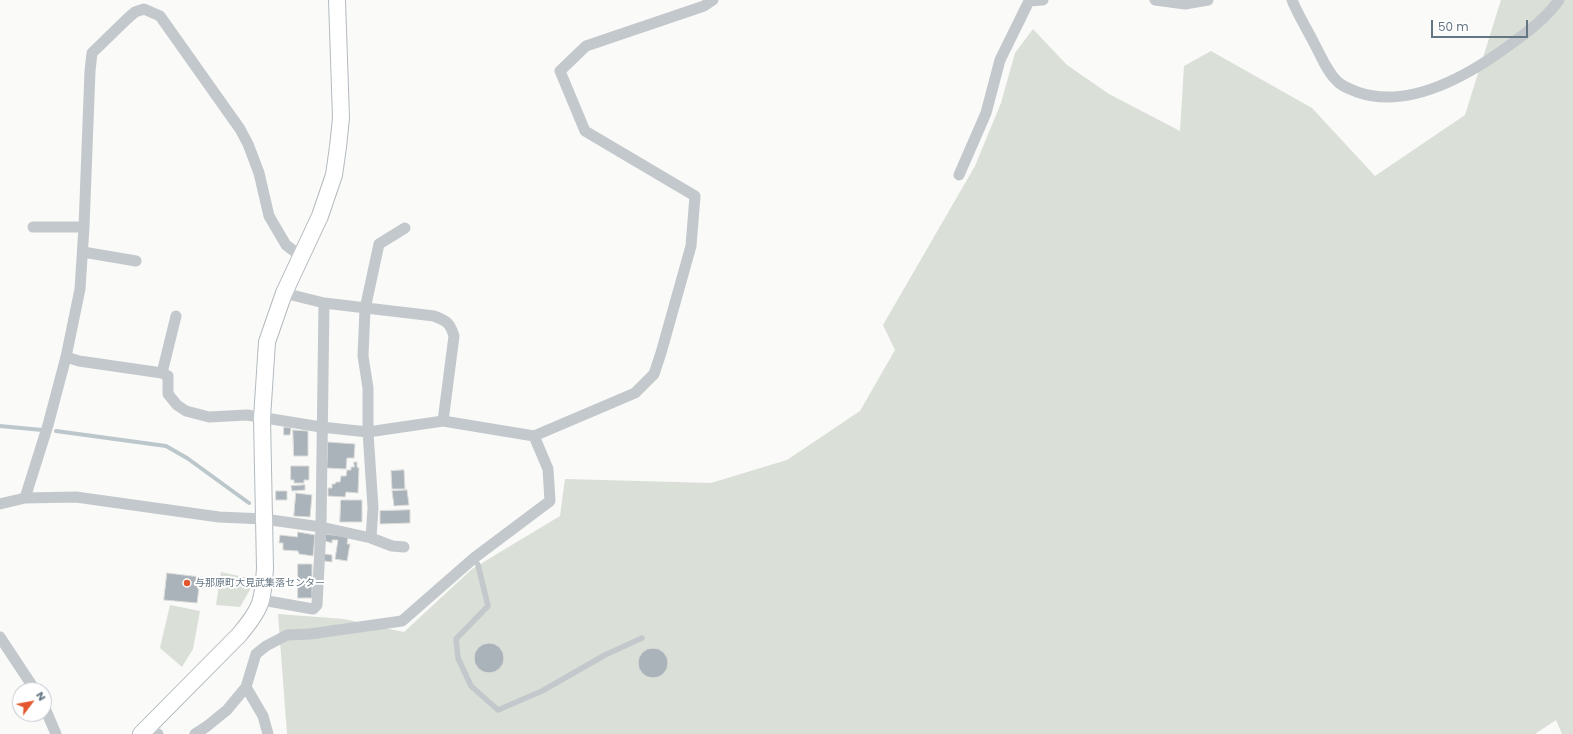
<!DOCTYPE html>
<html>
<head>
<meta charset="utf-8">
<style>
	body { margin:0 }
	#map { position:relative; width:1573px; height:734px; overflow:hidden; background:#fafaf8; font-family:Poppins,sans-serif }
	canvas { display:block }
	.north { position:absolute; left:12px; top:682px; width:40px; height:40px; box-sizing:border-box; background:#fff; border:1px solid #c1c8cd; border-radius:50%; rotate:58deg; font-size:11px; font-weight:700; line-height:16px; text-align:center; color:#657683 }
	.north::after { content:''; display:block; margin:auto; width:14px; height:18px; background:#e4572e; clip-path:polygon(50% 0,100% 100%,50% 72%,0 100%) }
	.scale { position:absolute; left:1431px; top:20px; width:97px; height:18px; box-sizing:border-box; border:2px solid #657683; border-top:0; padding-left:5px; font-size:12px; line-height:14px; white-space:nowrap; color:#657683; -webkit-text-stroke:3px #fff; paint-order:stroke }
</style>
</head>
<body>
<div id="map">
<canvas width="1573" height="734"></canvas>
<div class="north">N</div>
<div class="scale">50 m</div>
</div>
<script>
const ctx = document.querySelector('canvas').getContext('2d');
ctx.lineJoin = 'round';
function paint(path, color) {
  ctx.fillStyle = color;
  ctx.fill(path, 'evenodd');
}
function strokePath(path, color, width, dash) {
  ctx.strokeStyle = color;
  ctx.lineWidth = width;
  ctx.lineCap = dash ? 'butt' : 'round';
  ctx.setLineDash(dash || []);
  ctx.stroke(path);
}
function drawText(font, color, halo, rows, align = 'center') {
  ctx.font = font + ' Poppins,"Noto Sans JP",sans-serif';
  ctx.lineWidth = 4;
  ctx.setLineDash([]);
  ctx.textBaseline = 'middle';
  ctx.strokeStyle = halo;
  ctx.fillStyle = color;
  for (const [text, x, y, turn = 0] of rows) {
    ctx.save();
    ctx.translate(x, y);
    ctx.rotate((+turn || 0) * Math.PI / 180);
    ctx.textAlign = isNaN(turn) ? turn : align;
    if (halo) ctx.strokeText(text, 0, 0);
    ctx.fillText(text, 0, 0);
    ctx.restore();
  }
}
const green = new Path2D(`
	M1501 0H1573V734H1562L1556 720 1535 734H287L278 614 344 619 404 632 472 569 560 516 565 479 711 483 787 460 860 411 895 350 883 325 975 166 1001 103 1015 53 1033 29 1067 65 1109 94 1180 131 1184 66 1211 51 1312 108 1375 176 1465 115Z
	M221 572 253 579 250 590 240 607 216 605Z
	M170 605 200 611 193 649 182 667 160 648Z`);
const stream = new Path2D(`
	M0 426 42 430
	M56 431 166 446 187 458 249 503`);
const building = new Path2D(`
	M284 427 291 428 290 435H284Z
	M293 430 308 431V456H294Z
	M328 442 355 444 354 458H347L346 469 327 468Z
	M354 462H357V467L359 468 358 493 346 492 345 497 328 496V488H332V484H335L336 482H340L341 476H346L347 470H351V467H354Z
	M291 466H309V480H304V483H294V480H291Z
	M404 470 405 489H392L391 471Z
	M305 485V490L292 491 291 486Z
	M407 490 409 505 394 506 392 491Z
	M276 491H287V500H276Z
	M296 493 312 495 310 517 294 516Z
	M341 500H362V522H340Z
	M410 510V523L380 524V511Z
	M298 532 315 535 313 556 299 554 298 551 283 550V543H279L280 535 297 537Z
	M326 534 348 537 347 544H350L347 561 335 559 338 540H332V543L325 541Z
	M325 554 332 555V562L324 561Z
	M298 564H312V598H298Z
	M167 573 209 578 208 588H199L197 603 164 600Z
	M474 658a15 15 0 1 1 30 0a15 15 0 1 1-30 0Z
	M638 663a15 15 0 1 1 30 0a15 15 0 1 1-30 0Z`);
const lane = new Path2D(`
	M474 558 478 565 488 606 456 639 458 658 471 686 498 710 542 691 605 655 642 638`);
const street = new Path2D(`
	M1155 0 1185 4 1208 0
	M1292 0C1298 15 1307 29 1314 43 1321 56 1327 72 1338 82 1343 87 1350 89 1357 92 1411 111 1473 73 1515 41 1532 29 1547 17 1559 0
	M959 175 986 113 1000 60 1029 1 1043 0
	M33 227H84
	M83 252 136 261
	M284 293 324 303 434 316C447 321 450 323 454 336L443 421
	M66 357 79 361 162 373 168 376V394L177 405 186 411 209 417 247 415 321 427 368 432 443 421 534 436 635 393 654 374 661 353 691 246 695 196 585 131 560 71 586 46 704 6 713 0
	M162 373 176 316
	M25 498 48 425 66 357 80 289 84 227 90 71 92 53 127 19 135 12 144 9 160 16 240 129 248 144 259 173 269 216 286 245 294 251 302 254
	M0 504 25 498 76 497 219 517 264 519 321 527 371 538 392 546 404 547
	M371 538 373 508 368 432V388L363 356 365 309 379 244 405 228
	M262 600 313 609 317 605 321 527 324 303
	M0 637 35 690
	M246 687 263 716 268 734
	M44 706 56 734
	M147 728 158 734
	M195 734 206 727 227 710 246 687 256 654 266 646 287 635 310 634 402 621 474 558 550 501 548 469 534 436`);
const secondary = new Path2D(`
	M141 734 239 635C261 609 263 602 265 568L262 418 267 342 284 293 320 216 334 175 338 147 341 118 337 0`);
const markers = [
	[187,583,4,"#e4572e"]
];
const poiNames = [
	["与那原町大見武集落センター",195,583]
];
paint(green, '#dadfd7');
strokePath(stream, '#bbc7cb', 4);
paint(building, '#aab3b9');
strokePath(building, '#dcdcda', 1);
strokePath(secondary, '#b3babf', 18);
strokePath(lane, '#c3c8cc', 5.5);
strokePath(street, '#c3c8cc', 11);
strokePath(secondary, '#fff', 16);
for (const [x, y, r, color] of markers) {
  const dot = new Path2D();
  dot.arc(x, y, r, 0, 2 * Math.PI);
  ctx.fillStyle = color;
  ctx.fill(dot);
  strokePath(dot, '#fff', 1.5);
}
drawText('10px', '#657683', '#fff', poiNames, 'left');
</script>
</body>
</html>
